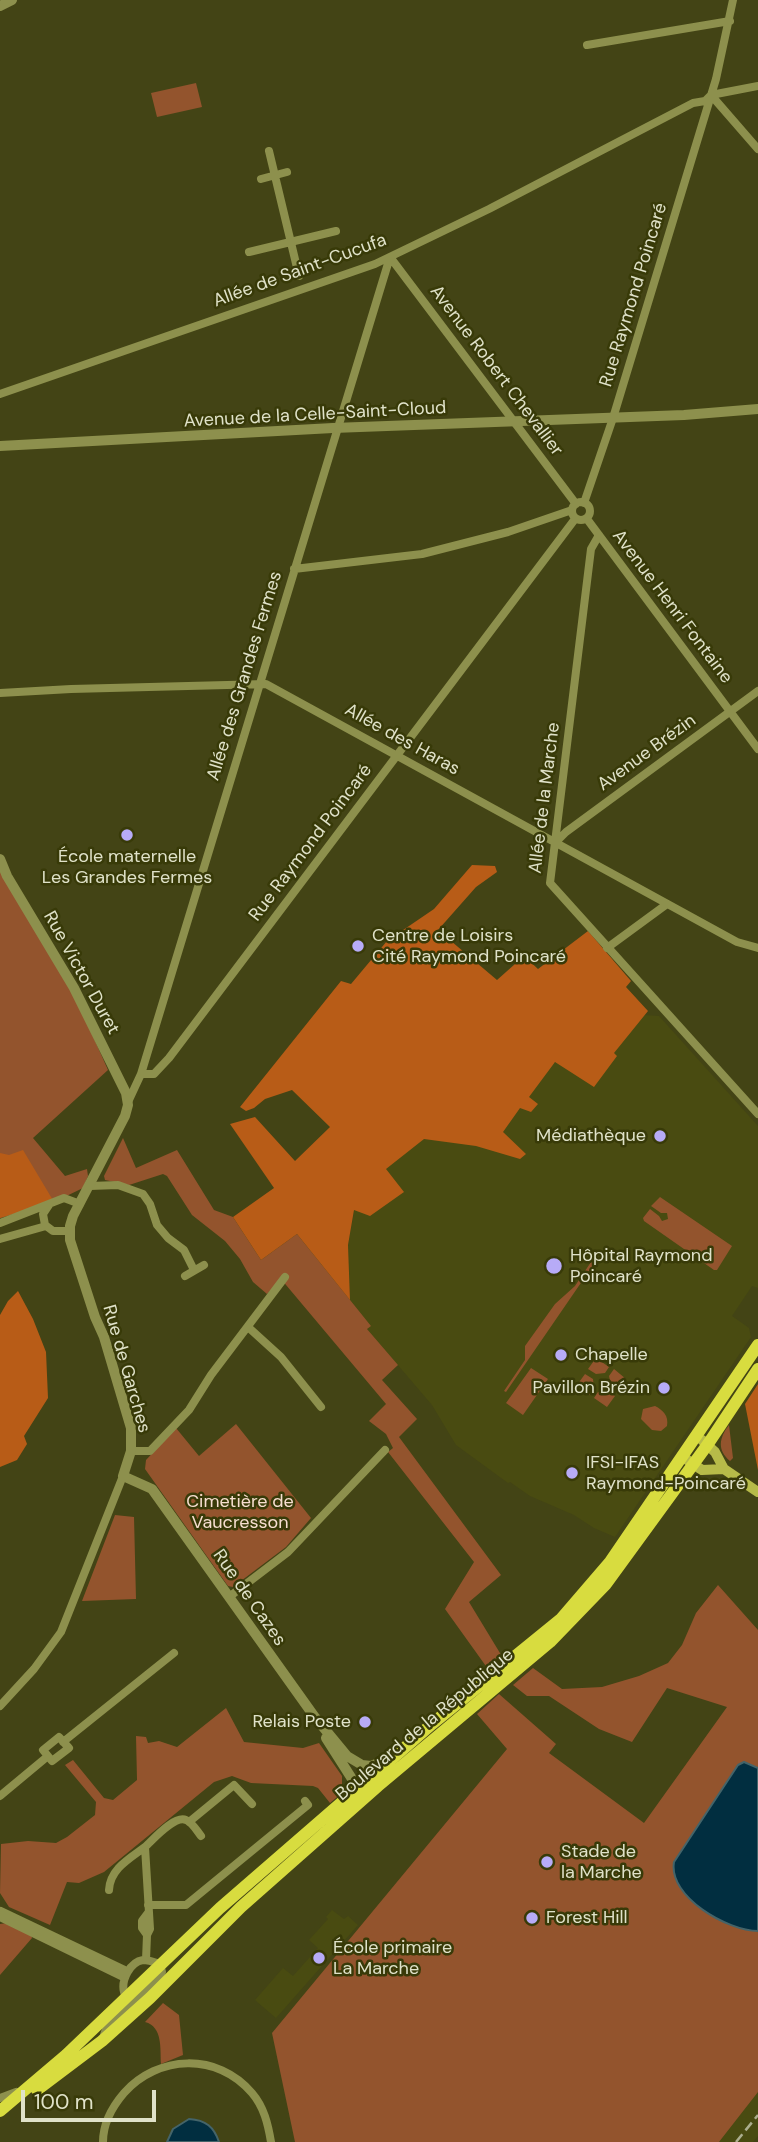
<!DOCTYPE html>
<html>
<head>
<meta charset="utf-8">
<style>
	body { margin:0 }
	#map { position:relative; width:758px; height:2142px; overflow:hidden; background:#434415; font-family:"DM Sans",sans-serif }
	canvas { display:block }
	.scale { position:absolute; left:21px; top:2090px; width:135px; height:32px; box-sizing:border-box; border:4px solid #e0e2c9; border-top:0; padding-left:9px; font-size:21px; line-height:24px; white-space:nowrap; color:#e0e2c9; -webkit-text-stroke:5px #383a08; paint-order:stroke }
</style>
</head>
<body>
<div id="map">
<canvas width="758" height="2142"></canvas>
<div class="scale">100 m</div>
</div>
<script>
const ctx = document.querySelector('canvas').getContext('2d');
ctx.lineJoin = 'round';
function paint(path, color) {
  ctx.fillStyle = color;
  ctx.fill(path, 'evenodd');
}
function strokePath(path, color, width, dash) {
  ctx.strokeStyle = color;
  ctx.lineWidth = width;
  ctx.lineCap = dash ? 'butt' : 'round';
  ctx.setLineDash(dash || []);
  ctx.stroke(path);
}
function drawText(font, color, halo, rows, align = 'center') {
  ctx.font = font + ' "DM Sans",sans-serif';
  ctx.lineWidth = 5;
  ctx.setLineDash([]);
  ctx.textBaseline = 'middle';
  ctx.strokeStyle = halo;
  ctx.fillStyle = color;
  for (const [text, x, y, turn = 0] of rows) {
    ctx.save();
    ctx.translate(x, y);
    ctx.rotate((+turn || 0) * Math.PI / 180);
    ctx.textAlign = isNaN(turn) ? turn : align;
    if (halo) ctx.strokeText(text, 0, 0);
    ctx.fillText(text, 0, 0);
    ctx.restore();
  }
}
const built = new Path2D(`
	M643 1015 659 1016 758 1126V1288L752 1286 732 1316 749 1328 751 1337 615 1537 594 1528 574 1515 530 1496 510 1482 508 1483 456 1445 432 1405 367 1329 370 1325 350 1300 348 1245 359 1185 424 1133Z
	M332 1910 344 1919 348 1916 358 1925 276 2018 255 2000 283 1968 293 1976 318 1948 309 1940 328 1919 326 1917Z
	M758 2092V2136L753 2142H719Z`);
const green = new Path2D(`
	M196 83 202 107 157 117 151 93Z
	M0 871 67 978 108 1070 33 1138 65 1176 87 1169 88 1176 83 1188 54 1202 0 1218Z
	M123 1138 136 1168 177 1150 214 1210 233 1217 261 1260 297 1234 371 1326 367 1329 398 1365 382 1380 417 1419 399 1437 501 1575 469 1602 503 1658 488 1669 445 1609 474 1562 388 1452 393 1448 386 1434 369 1421 386 1404 281 1279 267 1294 253 1282 240 1259 225 1241 192 1215 167 1176 163 1174 129 1185 105 1180 104 1176Z
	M660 1197 732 1246 717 1270H714L644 1221 643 1218 650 1209 659 1216 662 1221 668 1219 667 1213H661L651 1206Z
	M595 1256 598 1258 506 1392 504 1391 525 1360V1346L555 1304 575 1286Z
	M596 1358 609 1367 605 1373 596 1374 588 1369Z
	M531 1368 548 1379 523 1415 506 1403Z
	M614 1369 626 1379 619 1391 611 1385 609 1376Z
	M585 1374 593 1379 594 1388 590 1395 577 1385Z
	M607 1390 615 1396 607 1407 594 1398 598 1392Z
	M655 1406C663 1410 669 1416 667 1426L661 1431 652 1430 641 1419 643 1409Z
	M236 1424 311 1518 286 1547 233 1587 228 1586 145 1469 146 1460 176 1428 199 1456Z
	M729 1425 733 1458 730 1461C717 1450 719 1438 729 1425Z
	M115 1515 134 1517 136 1599 82 1601Z
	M718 1585 758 1630V2092L719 2142H295L272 2033 507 1749 477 1714 499 1694 556 1744 549 1753 644 1823 727 1707 667 1688 632 1742 599 1729 549 1696H527L513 1685 533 1668 562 1689 602 1687 639 1676 668 1663 682 1645 696 1613Z
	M226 1708 244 1742 303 1748 319 1743 342 1776V1793L330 1803 318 1788 313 1786 251 1783 232 1776 214 1782 104 1872 79 1883 67 1882 50 1925 9 1907 0 1893 1 1844 28 1841 56 1843 67 1837 95 1815 96 1802 65 1765 73 1760 104 1798 113 1800 137 1780 136 1736 146 1737 148 1743 159 1741 177 1747Z
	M7 1923 31 1934 32 1938 0 1975V1924Z
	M163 2003 179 2015 183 2055 161 2064C160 2048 163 2027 145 2022Z`);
const forest = new Path2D(`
	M472 865 495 866 497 872 476 887 438 930 497 980 524 956 538 969 588 931 631 981 626 987 648 1011 614 1053 617 1056 594 1087 555 1062 529 1097 538 1104 531 1112 520 1108 503 1132 526 1154 520 1159 476 1146 424 1139 386 1169 404 1192 370 1216 354 1210 348 1245 350 1300 297 1234 261 1260 233 1217 274 1188 230 1124 255 1117 295 1161 330 1127 292 1090 265 1099 254 1108 246 1111 240 1107 341 981 351 984 387 941 434 909Z
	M23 1150 54 1202 0 1218V1153L9 1155Z
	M18 1291 33 1319 46 1352 48 1398 24 1436 27 1444 17 1460 0 1467V1315L8 1301Z
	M758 1384V1470L745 1404Z`);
const water = new Path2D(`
	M744 1762 758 1768V1931C728 1931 668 1897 674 1862L738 1765Z
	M189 2119C206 2120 214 2127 219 2142H167L173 2129Z`);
const minor = new Path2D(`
	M587 45 730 21
	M711 95 758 149
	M269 151 299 276
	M261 179 287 172
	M249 252 336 231
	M390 257 576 504
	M0 394 375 264 489 209 693 103 705 101 711 95 758 86
	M572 511a9 9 0 1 1 18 0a9 9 0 1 1-18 0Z
	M584 503 613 418 716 79 733 0
	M587 519 758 749
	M599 535 591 549 550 883 758 1114
	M294 569 422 554 508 532 572 510
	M0 693 71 689 266 684 737 942 758 948
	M556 842 566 832 758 691
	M607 948 667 904
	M141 1074H154L169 1058 575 519
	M128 1102 141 1074 390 257
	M90 1186 118 1185 143 1194 150 1204 157 1225 168 1238 184 1250 194 1270
	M49 1205 43 1214 45 1225 53 1231H70
	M0 1223 64 1198 80 1204
	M0 1239 46 1226
	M185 1276 204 1265
	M248 1327 281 1357 321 1407
	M131 1451H150L189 1410 211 1375 285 1277
	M229 1597 288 1552 385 1450
	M0 1706 34 1669 61 1632 123 1476
	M59 1737 69 1748 52 1761 43 1750Z
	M63 1742 174 1653
	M0 1796 48 1756
	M189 1822 234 1785 252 1804
	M109 1890C110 1869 129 1859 145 1847
	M148 1905H186L308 1805 305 1801
	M1 1911 127 1971
	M0 1917 125 1978
	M147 1935 142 1928V1921L148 1913
	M146 1960 147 1935 150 1929 145 1847C153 1840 174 1815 186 1820 192 1822 197 1831 201 1836
	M104 2035 106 2029C121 2014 153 1988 162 1972L160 1964C154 1962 149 1960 143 1960 130 1962 121 1980 124 1992 125 1999 133 2005 137 2010
	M0 2098 16 2092
	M103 2142C103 2123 112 2107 124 2093 158 2055 217 2052 252 2093 264 2107 268 2124 271 2142`);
const tertiary = new Path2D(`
	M0 6 12 0
	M0 446 333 428 684 415 758 409
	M0 859 7 876 74 988 126 1093 128 1105 125 1116 73 1216 70 1226V1240L95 1317 104 1337 131 1428V1451L123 1476 152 1489 314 1716 347 1756 362 1765 371 1766 387 1759
	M326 1738 361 1793`);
const secondary = new Path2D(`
	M702 1440 715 1452 724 1469 758 1492
	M683 1457 702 1470 724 1469`);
const primary = new Path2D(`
	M37 2090 102 2041 150 1998 241 1907 378 1786 550 1642 606 1584 708 1444 758 1369
	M0 2111 66 2055 220 1908 432 1724 561 1619 610 1562 758 1345`);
const rail = new Path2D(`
	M736 2142 758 2115`);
const markers = [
	[127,835,7,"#b7abf7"],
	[358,946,7,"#b7abf7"],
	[660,1136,7,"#b7abf7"],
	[554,1266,9,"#b7abf7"],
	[561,1355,7,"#b7abf7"],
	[664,1388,7,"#b7abf7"],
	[572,1473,7,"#b7abf7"],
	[365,1722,7,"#b7abf7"],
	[547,1862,7,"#b7abf7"],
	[532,1918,7,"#b7abf7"],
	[319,1958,7,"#b7abf7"]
];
const streetNames = [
	["Allée de Saint-Cucufa",300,271,-20],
	["Rue Raymond Poincaré",634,295,-73],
	["Avenue Robert Chevallier",496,371,53],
	["Avenue de la Celle-Saint-Cloud",315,415,-3],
	["Avenue Henri Fontaine",672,607,53],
	["Allée des Grandes Fermes",245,676,-73],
	["Allée des Haras",402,740,29],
	["Avenue Brézin",647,753,-36],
	["Allée de la Marche",545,798,-83],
	["Rue Raymond Poincaré",311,843,-53],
	["Rue Victor Duret",81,973,61],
	["Rue de Garches",126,1369,74],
	["Rue de Cazes",249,1598,55],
	["Boulevard de la République",425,1725,-40]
];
const poiNames = [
	["École maternelle",127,857,"center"],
	["Les Grandes Fermes",127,878,"center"],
	["Centre de Loisirs",372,936],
	["Cité Raymond Poincaré",372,957],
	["Médiathèque",646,1136,"right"],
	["Hôpital Raymond",570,1256],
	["Poincaré",570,1277],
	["Chapelle",575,1355],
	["Pavillon Brézin",650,1388,"right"],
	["IFSI-IFAS",586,1463],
	["Raymond-Poincaré",586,1484],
	["Relais Poste",351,1722,"right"],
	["Stade de",561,1852],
	["la Marche",561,1873],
	["Forest Hill",546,1918],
	["École primaire",333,1948],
	["La Marche",333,1969]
];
const parkNames = [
	["Cimetière de",240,1502],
	["Vaucresson",240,1523]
];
paint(built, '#494b11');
paint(green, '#93542d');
paint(forest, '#b85c17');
paint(water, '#012e40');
strokePath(water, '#446469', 2);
strokePath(minor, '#8d904d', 8);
strokePath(tertiary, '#8d904d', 10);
strokePath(secondary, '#b7bb49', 10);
strokePath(primary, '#d8dc3f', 12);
strokePath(rail, '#acae8e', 2.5, [10, 5]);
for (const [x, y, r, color] of markers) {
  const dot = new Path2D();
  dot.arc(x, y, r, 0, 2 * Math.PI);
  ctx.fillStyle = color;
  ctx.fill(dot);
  strokePath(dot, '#383a08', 2.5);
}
drawText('18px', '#e0e2c9', '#383a08', streetNames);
drawText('18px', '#e0e2c9', '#383a08', poiNames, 'left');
drawText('18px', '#f7ded0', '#383a08', parkNames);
</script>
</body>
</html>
